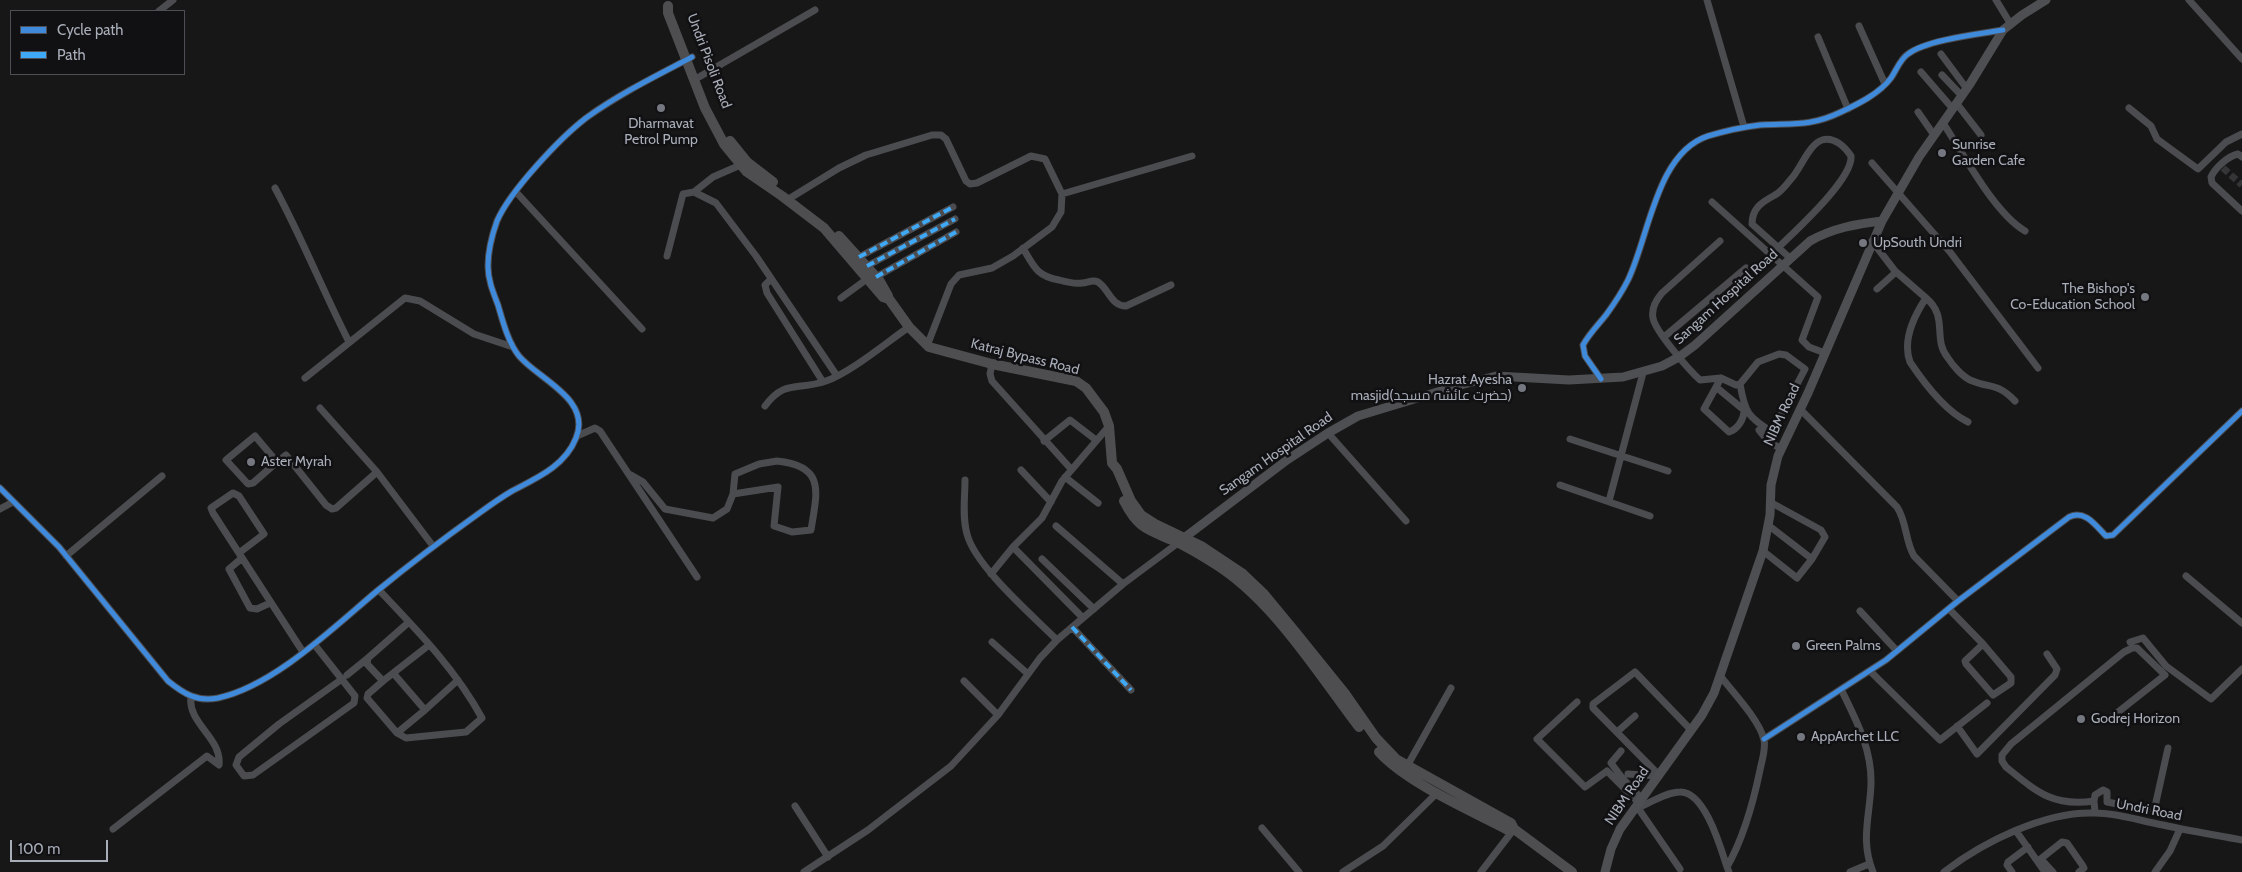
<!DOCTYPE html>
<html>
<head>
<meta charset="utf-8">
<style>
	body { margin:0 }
	#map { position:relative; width:2242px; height:872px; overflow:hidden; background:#171717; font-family:Cabin,sans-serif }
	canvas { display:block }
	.legend { position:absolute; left:10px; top:10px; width:175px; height:65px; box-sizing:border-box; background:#111113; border:1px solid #4d4f55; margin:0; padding:6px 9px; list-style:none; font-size:15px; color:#a8adb8 }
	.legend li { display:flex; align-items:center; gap:10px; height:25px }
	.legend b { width:25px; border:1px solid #4d4f55 }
	.scale { position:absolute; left:10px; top:840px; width:98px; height:22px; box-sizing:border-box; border:2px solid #a8adb8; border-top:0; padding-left:6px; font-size:15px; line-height:18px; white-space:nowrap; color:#a8adb8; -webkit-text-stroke:4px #111113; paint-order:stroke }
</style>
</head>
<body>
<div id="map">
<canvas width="2242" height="872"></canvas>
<ul class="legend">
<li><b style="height:6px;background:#408adc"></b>Cycle path</li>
<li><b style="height:6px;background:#3fa9f5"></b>Path</li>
</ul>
<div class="scale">100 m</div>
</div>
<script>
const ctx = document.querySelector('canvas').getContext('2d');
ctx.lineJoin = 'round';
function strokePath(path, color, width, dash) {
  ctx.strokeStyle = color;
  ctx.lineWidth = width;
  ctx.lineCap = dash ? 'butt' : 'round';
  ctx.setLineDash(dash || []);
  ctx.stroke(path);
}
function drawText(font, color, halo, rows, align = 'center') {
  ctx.font = font + ' Cabin,Cairo,sans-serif';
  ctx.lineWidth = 5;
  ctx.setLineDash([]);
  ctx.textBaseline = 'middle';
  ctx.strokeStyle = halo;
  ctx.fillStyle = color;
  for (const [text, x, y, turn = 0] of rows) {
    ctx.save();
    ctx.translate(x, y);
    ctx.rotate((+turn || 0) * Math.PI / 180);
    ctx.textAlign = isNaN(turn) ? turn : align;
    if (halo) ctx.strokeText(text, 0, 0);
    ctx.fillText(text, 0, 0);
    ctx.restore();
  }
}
const minorTunnel = new Path2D(`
	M2223 168 2242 185`);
const minor = new Path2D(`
	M1707 0 1744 127
	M1996 0 2010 23
	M2189 0 2242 59
	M159 11 173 0
	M1859 26 1885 84
	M1818 37 1848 109
	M1941 54 1967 89
	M1921 72 1953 109
	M1942 75 1962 96
	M699 77 815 10
	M1957 104 1981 135
	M2129 108 2151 126 2157 139 2198 169 2226 142 2242 134
	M1918 112 1934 135
	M1943 123C1963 153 1994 213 2025 231
	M2242 157 2238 154C2228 156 2215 168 2211 177L2212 183 2242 211
	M1872 163 1950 252 2038 368
	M275 188C302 238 323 291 349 342
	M516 192 642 329
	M694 192 716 203 756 256 837 376
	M1062 194 1192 156
	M787 200 839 168 866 155 932 135H941L946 139 966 181 970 184 977 183 1031 156 1045 159 1062 194 1061 212 1052 227 1013 256 992 268 959 275 951 284 927 346
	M1712 202 1818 297 1802 340 1809 347 1825 353
	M1720 241 1662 293C1656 300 1651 308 1653 318 1655 331 1689 370 1700 380L1721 378 1736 385 1740 384 1758 362 1779 354 1786 355 1805 369 1772 432C1748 417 1745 413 1740 384
	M1872 241 1895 271 1926 298C1914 316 1902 340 1910 362 1924 383 1945 411 1968 422
	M1023 248C1034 267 1037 276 1059 280 1066 282 1075 284 1082 283 1088 283 1092 279 1098 282 1109 289 1111 306 1126 306L1171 285
	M1778 248C1796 230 1853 179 1851 156 1845 147 1834 136 1822 140 1809 144 1800 170 1791 179 1787 184 1781 192 1775 195 1762 202 1752 208 1752 224L1790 258
	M667 256 683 194 694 192 713 177 745 163
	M859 257 953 207
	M867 266 955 219
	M876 277 956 232
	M771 279 765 285 767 293 823 382
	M1877 289 1896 272
	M841 298 867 279
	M1926 298C1949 317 1932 339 1948 358 1953 366 1962 376 1970 380 1990 389 1997 382 2015 401
	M1664 337 1746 268
	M992 364 990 374 992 381 1071 469
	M305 378 405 298 420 301 474 334 513 347
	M1601 379 1585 356 1583 345C1589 334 1598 325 1606 315 1614 304 1622 292 1628 280 1649 237 1656 153 1708 136 1725 131 1743 127 1760 125 1792 123 1810 127 1841 112 1858 104 1879 94 1891 78 1896 71 1900 59 1908 54 1926 40 1979 34 2003 30
	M1716 387 1744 410C1744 419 1738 429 1729 432L1704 409 1721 378
	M765 406C785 379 798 391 826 381 850 373 887 342 909 327
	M320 408 377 472
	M1800 409 1897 507C1907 522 1905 541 1914 556L1958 601
	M1759 430 1767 440 1781 449
	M1328 433 1406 521
	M577 436 595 428 600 431 697 577
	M1570 439 1668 471
	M1044 441 1070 420 1096 440
	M777 461C826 466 817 492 811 530L792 532 774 526 778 487 733 494 735 474 759 464Z
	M277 462 253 483 248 484 226 460 255 436 277 462 286 455 326 505 332 509 336 508 377 472 433 546
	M1021 470 1051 502
	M631 475 643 482 665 509 713 518 727 509 733 494
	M1065 477 1098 503
	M965 480C965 497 962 517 967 534 975 566 1032 615 1057 640
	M1560 485 1650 516
	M0 488 59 547 168 681C184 694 197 702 218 698 274 686 334 627 377 591 410 564 443 539 478 514 489 506 500 498 512 491 537 478 565 466 576 438 592 399 538 379 519 356 508 342 503 322 498 305 493 292 488 280 488 266 488 251 492 235 497 221 510 191 560 138 586 118 619 94 656 76 692 57
	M1609 501 1643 373
	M0 509 13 502
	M1768 525 1812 559 1825 537 1821 530 1770 502
	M1056 526 1123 584
	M1013 547 1083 618
	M1763 551 1797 578 1812 559
	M239 553 264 534 239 496 233 493 211 508 213 513 303 652
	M66 556 162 476
	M242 558 229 569 250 608 257 609 270 603
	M1042 559 1094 609
	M991 574 1013 547 1042 518 1062 481 1109 426
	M2186 576 2242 623
	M379 590C417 630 456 670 482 718L466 732 406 738 397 733
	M1949 609 1983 644 2011 677V683L1993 695 1966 664 1965 661 1983 644
	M1860 611 1897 651
	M409 622 368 658 367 664 383 681 429 645
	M1072 627 1131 690
	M992 642 1028 674
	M2130 642 2143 638 2166 666 2211 699 2242 669
	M314 644 355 696 354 703 253 775 244 776 236 765 239 757 279 724 342 679
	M1870 671 1940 740 1987 703
	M347 675 368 658
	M1721 677C1733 692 1760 721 1764 740 1766 749 1762 760 1760 770 1753 804 1744 837 1727 867L1729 872
	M383 681 368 694 367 698 397 733 425 710 394 674
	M964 681 998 715
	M1841 689C1856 720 1872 749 1871 784 1870 816 1860 840 1873 872
	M1577 702 1537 739 1585 787 1607 771 1638 802
	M425 710 458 680
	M1957 726 1977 754 2055 675 2057 669 2047 654
	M1617 732 1635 716
	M1764 739 1886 660 1958 601 2069 517C2085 509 2096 526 2106 536L2113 535 2242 411
	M1621 751 1611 763 1623 779
	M1406 768 1451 688
	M1628 774 1657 776
	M1658 774 1593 708V704L1635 672 1691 730
	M1621 781 1623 779 1642 799
	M2094 801 2095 795 2103 790 2107 792V802L2154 811 2168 748
	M795 806 828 857
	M1638 808 1680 869
	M1633 810C1647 805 1665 792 1680 792 1705 791 1721 849 1727 867
	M2095 812 2094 801C2053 807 2037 792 2006 767L2002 761V755L2011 744 2124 652 2132 648H2137L2165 675 2108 720
	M1262 828 1299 872
	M113 829 207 756 219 765C222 737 187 724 191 696
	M2016 831 2045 872
	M2041 859 2053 872
	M2038 861 2062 842 2067 843 2083 866 2084 868 2079 872
	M804 872 868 830 951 766 998 715 1040 658 1057 640 1123 584 1178 543
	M1343 872 1383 846 1437 793
	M1481 872 1514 829
	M1850 872 1869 864
	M1944 872C1983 842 2045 811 2095 813 2119 813 2140 821 2163 825 2189 831 2216 835 2242 840
	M2012 872 2007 865 2008 862 2028 847
	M2155 872 2170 851 2180 829`);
const major = new Path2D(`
	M1180 541 1287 460 1328 433 1358 416 1464 384 1496 376 1569 380 1623 377 1662 366 1679 357 1695 345 1810 241C1833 228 1856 224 1882 221
	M1605 872 1611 849 1620 829 1702 715 1714 693 1763 551 1770 515 1771 485 1778 456 1808 393 1882 221 1919 157 1970 84 2003 30 2022 15 2046 0`);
const highway = new Path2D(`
	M668 6V13L705 108 724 144 747 172 782 196 824 228 883 297 889 299 909 327 929 347 992 364 1076 381 1086 388 1104 412 1109 426 1112 463 1117 469 1131 501 1141 515 1155 524 1201 546 1243 574 1263 593 1296 633 1346 695 1376 738 1396 759 1511 823 1514 829 1572 872
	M730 141 747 162 773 182
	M839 236 879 280 888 296
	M1124 501C1138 528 1146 529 1172 540 1186 546 1199 554 1212 562 1272 598 1317 672 1359 727
	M1379 752C1407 783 1470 810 1508 830L1514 829`);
const quiet = new Path2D(`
	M859 257 953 207
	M867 266 955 219
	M876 277 956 232
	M1072 627 1131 690`);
const cycleway = new Path2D(`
	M1601 379 1585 356 1583 345C1589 334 1598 325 1606 315 1614 304 1622 292 1628 280 1649 237 1656 153 1708 136 1725 131 1743 127 1760 125 1792 123 1810 127 1841 112 1858 104 1879 94 1891 78 1896 71 1900 59 1908 54 1926 40 1979 34 2003 30
	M0 488 59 547 168 681C184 694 197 702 218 698 274 686 334 627 377 591 410 564 443 539 478 514 489 506 500 498 512 491 537 478 565 466 576 438 592 399 538 379 519 356 508 342 503 322 498 305 493 292 488 280 488 266 488 251 492 235 497 221 510 191 560 138 586 118 619 94 656 76 692 57
	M1764 739 1886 660 1958 601 2069 517C2085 509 2096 526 2106 536L2113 535 2242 411`);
const markers = [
	[661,108,5,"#757880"],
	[1942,153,5,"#757880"],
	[1863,243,5,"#757880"],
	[2145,297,5,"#757880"],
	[1522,388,5,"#757880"],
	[251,462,5,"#757880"],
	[1796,646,5,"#757880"],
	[2081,719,5,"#757880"],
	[1801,737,5,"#757880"]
];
const streetNames = [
	["Undri Pisoli Road",709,61,69],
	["Sangam Hospital Road",1726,297,-42],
	["Katraj Bypass Road",1025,357,14],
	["NIBM Road",1782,415,-65],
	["Sangam Hospital Road",1276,454,-35],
	["NIBM Road",1627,796,-56],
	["Undri Road",2149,810,11]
];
const poiNames = [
	["Dharmavat",661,124,"center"],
	["Petrol Pump",661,140,"center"],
	["Sunrise",1952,145],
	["Garden Cafe",1952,161],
	["UpSouth Undri",1873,243],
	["The Bishop's",2135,289,"right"],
	["Co-Education School",2135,305,"right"],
	["Hazrat Ayesha",1512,380,"right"],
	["masjid(حضرت عائشہ مسجد)",1512,396,"right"],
	["Aster Myrah",261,462],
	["Green Palms",1806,646],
	["Godrej Horizon",2091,719],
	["AppArchet LLC",1811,737]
];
strokePath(minorTunnel, '#343537', 7, [7, 3.5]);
strokePath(minor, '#4b4c50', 7);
strokePath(major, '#4d4f52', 9);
strokePath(highway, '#4e4e51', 10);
strokePath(quiet, '#3fa9f5', 4, [8, 4]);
strokePath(cycleway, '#408adc', 5);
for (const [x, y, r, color] of markers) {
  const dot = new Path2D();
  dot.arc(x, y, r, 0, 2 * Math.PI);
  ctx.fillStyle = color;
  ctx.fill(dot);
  strokePath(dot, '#111113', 2);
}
drawText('14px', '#a8adb8', '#111113', streetNames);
drawText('14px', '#a8adb8', '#111113', poiNames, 'left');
</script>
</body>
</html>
